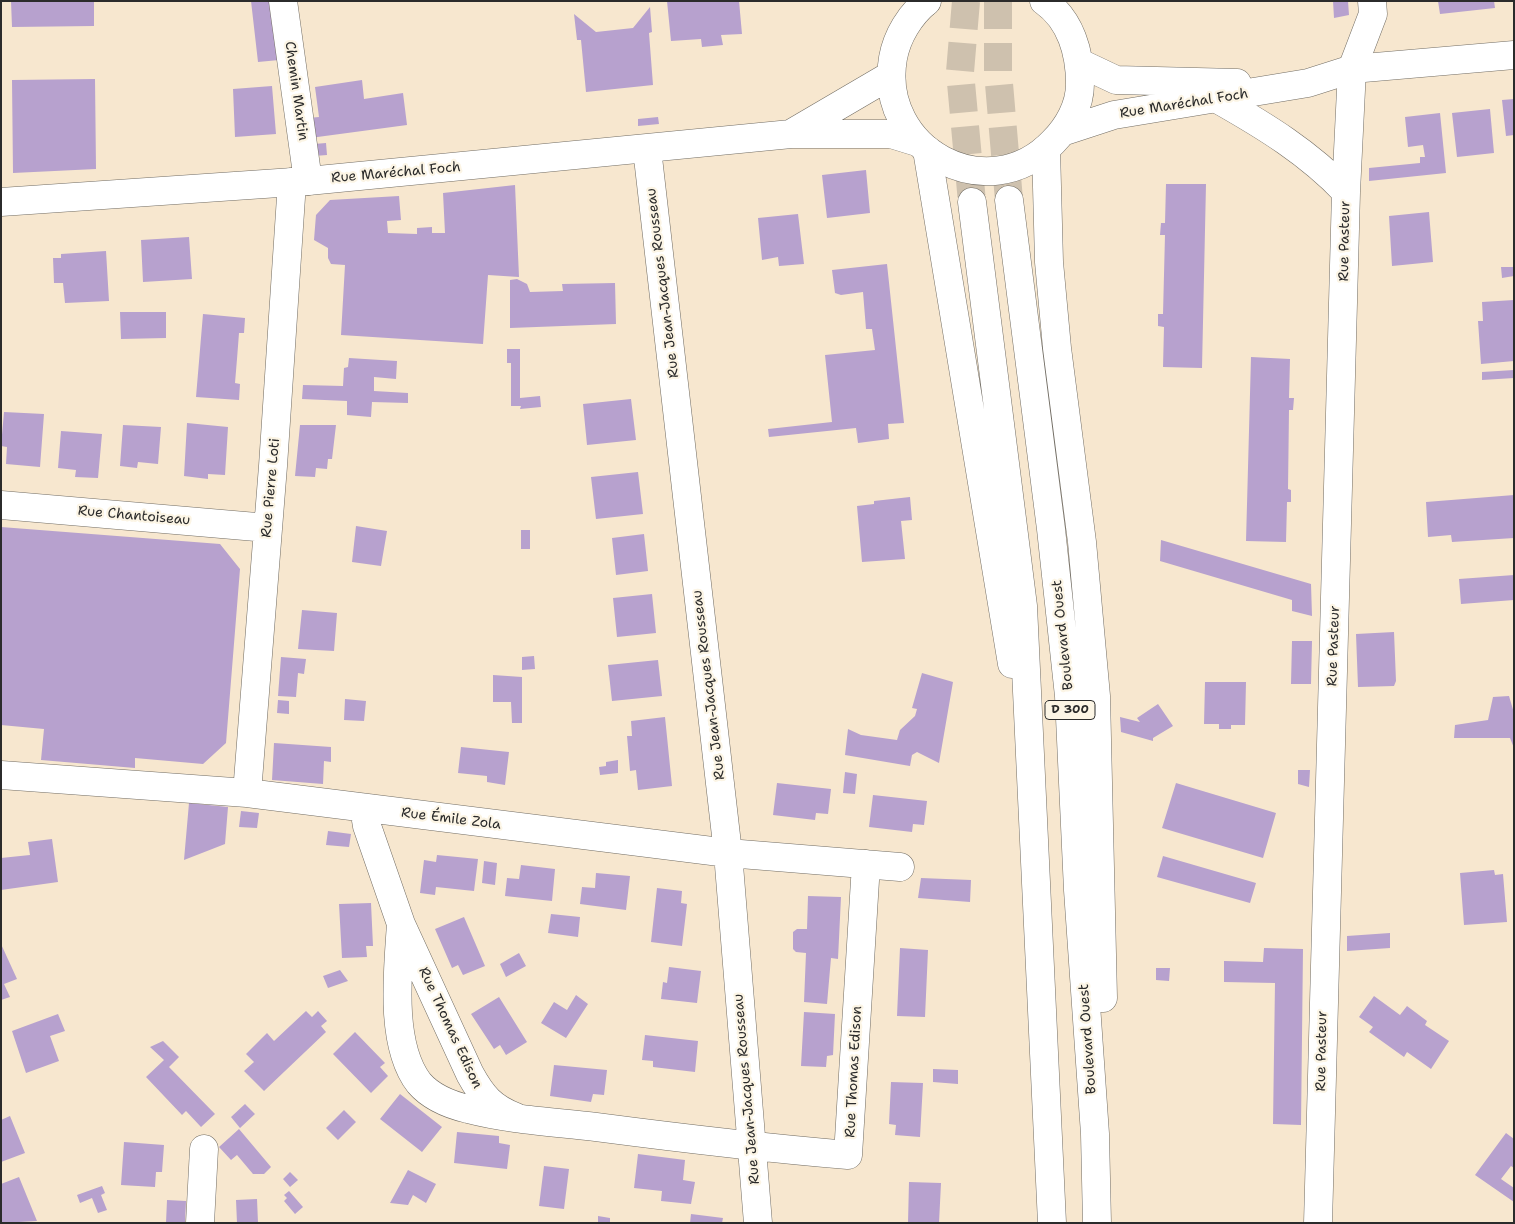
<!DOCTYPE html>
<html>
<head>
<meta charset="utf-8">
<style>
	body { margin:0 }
	#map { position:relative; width:1515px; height:1224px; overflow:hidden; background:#f7e7cf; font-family:"Shantell Sans",sans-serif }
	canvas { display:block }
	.frame { position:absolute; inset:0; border:2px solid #2b2b2b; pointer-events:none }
</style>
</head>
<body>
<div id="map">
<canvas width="1515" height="1224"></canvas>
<div class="frame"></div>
</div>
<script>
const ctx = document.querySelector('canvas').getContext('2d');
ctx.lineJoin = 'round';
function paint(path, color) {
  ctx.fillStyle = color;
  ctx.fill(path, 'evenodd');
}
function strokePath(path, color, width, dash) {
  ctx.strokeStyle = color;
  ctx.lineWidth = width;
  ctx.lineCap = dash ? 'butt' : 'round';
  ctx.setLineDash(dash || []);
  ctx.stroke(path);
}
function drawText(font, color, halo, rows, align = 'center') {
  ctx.font = font + ' "Shantell Sans",sans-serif';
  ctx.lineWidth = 4.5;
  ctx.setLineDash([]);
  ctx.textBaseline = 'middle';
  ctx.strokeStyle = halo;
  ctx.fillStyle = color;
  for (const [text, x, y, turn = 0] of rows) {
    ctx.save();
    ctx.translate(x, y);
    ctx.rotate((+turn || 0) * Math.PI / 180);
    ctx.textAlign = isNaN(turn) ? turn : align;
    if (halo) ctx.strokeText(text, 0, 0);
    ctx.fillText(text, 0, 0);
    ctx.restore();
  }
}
const building = new Path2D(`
	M11 1H94V26L12 27Z
	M251 1H280L279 60 258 62Z
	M667 1H739L742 34 721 35 723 45 702 47 701 39 671 41Z
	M1333 1H1348L1349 15 1334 18Z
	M1438 1H1494L1495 8 1440 14Z
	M650 7 652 32 649 33 653 85 586 92 581 40H577L574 14 596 32 633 28Z
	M95 79 96 169 13 173 12 80Z
	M362 80 364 99 403 93 407 125 310 138 308 118 319 117 315 87Z
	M272 86 276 134 235 137 233 89Z
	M1514 99V135L1506 136 1502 100Z
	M1490 109 1494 153 1457 157 1452 113Z
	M1440 113 1446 173 1369 181V168L1420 163V157H1425L1423 145 1408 147 1405 117Z
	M658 117 659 124 638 126V119Z
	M326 143 327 155 314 156V144Z
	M866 170 870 213 827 218 822 175Z
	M1166 184H1206L1202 368 1163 367 1164 327 1158 326V314H1163L1165 235H1160L1161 223H1165Z
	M515 185 519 277 488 275 483 344 341 335 345 265 331 264 328 258V248L314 240 316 215 330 200 399 196 401 220 387 221 388 233 417 234V228L432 227V233H445L443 193Z
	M1429 212 1433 262 1392 266 1389 216Z
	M798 214 804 264 779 266 778 257 762 260 758 218Z
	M189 237 192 279 143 282 141 240Z
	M106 251 109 301 65 303 63 283H54L53 258H61V254Z
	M887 264 904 423 888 424 889 439 858 443 856 428 769 437 768 429 832 422 825 355 875 350 872 329H866L863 292 841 295 835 293 832 270Z
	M1501 267H1514V276L1502 278Z
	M517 279 527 284 530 292 563 291 562 284 615 283 616 324 510 328V280Z
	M1514 300V361L1481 364 1478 321H1483L1482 302Z
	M120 312H166V338L121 339Z
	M203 314 245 318 244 333H239L237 359 235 383 240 384 239 400 196 397Z
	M507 349H520V398L540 396 541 407 520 409 521 406H511V363H507Z
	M1251 357 1290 359 1289 398H1294L1293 410H1289L1288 489 1291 490V502H1287L1286 542 1246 541Z
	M349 358 397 361 396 379 374 377V391L408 393V403L372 402 371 417 347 415V401L302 399 303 385 343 386 344 368 348 367Z
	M1514 370V378L1482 380V372Z
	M631 399 636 440 587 445 583 404Z
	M4 412 44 414 40 467 6 464 7 447 1 446Z
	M187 423 228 427 225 475 208 474V479L184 476Z
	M123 425 161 427 158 464 138 462 137 468 120 466Z
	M300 425H336L332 459H328L327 469 316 468 315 477 295 476Z
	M61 431 102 434 98 478 75 477 76 470 58 468Z
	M638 472 643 514 596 519 591 477Z
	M1514 495V538L1452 542 1451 535 1428 537 1426 502Z
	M910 497 912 520 901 521 905 559 862 562 857 506 874 504V501Z
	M356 526 387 531 381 566 352 562Z
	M1 527 220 544 240 569 226 743 203 764 135 758V768L41 760 44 729 1 725Z
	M521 530H530V549H521Z
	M644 534 648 571 616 575 612 538Z
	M1161 540 1311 584 1312 616 1292 611V600L1160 561Z
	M1514 575V600L1461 604 1459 579Z
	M652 594 656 633 617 637 613 598Z
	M302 610 337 613 334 651 298 649Z
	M1394 632 1396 681 1394 686 1358 687 1356 634Z
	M1292 641H1312L1311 684H1291Z
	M534 656 535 669 522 670V657Z
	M281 657 306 659 304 674 298 673 296 697 278 696Z
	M658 660 662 696 612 701 608 665Z
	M922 673 953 682 939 763 917 752 912 755 910 766 845 755 848 729 861 735 897 740 900 730 915 716 917 709 912 708Z
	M493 675 522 677V723H512L511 702H493Z
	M1205 682H1246L1245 725H1231V729H1219V724H1204Z
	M1509 696 1514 713V748L1510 738H1454L1455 725 1488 720 1493 697Z
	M345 699 366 701 364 721 344 720Z
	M278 700 289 701V714L277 713Z
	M1158 704 1173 726 1153 738V741L1121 732 1120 717 1140 722 1137 718Z
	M665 717 672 786 638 790 636 770 630 771 627 736H632L631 721Z
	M274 743 331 747V762L324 761 323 784 272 780Z
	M461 747 509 752 505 785 487 782V776L458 773Z
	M618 760V773L600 775 599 767 606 766V762Z
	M1298 770H1310L1309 787 1298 784Z
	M845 772 857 774 855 794 843 793Z
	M777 783 831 789 828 814 816 813 815 820 773 815Z
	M1176 783 1276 813 1263 858 1162 828Z
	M873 795 927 801 924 825 913 824 912 832 869 827Z
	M189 803 228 807 225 844 184 860Z
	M241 811 259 813 257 828 239 827Z
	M328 831 351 834 349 847 326 845Z
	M52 839 58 882 1 890V858L30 855 28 842Z
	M437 855 478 859 474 891 436 887 435 895 420 893 424 860 436 862Z
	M1163 856 1256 883 1250 903 1157 877Z
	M484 861 497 863 495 885 482 883Z
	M521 865 555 869 552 901 505 896 507 878 519 879Z
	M1494 870 1495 875 1503 874 1507 922 1464 925 1460 873Z
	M596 873 630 876 626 910 580 904 582 887 595 888Z
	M921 878 971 880 970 902 918 898Z
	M657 888 682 891 681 903 687 904 682 946 651 942Z
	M808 896 841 897 838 959 831 958 827 1004 804 1002 806 953 796 952 793 949V932L797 929H807Z
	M371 903 373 946H366L367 957 342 958 339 904Z
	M551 914 580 917 578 937 548 933Z
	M464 917 485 966 463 975 458 965 452 968 435 929Z
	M1390 933V948L1347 951V936Z
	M1 944 17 979 4 984 10 997 1 1000Z
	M900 948 928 950 925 1017 897 1016Z
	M1264 948 1303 949 1301 1125 1273 1124 1275 983 1224 982V961L1263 962Z
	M519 953 526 966 506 977 500 964Z
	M669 967 701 971 697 1003 661 999 663 982 667 983Z
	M1156 968H1170L1169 981 1156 980Z
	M340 970 348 981 328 988 323 976Z
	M576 995 588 1004 566 1038 541 1023 554 1002 567 1010Z
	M1374 996 1400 1015 1407 1006 1427 1021 1425 1025 1449 1041 1431 1069 1407 1052 1404 1057 1369 1032 1373 1027 1359 1017Z
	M499 997 527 1042 506 1055 500 1045 494 1049 471 1014Z
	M306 1011 312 1017 318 1011 327 1021 321 1026 326 1032 264 1091 244 1071 254 1062 246 1054 267 1033 274 1041Z
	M804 1012 835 1014 833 1055 827 1056 826 1067 801 1066Z
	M58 1014 65 1031 50 1036 59 1061 26 1073 12 1031Z
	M355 1032 385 1063 380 1067 388 1076 371 1093 333 1054Z
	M645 1035 698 1041 695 1072 653 1067V1061L642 1060Z
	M163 1041 179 1057 169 1067 215 1114 201 1127 186 1111 182 1115 146 1077 164 1060 150 1047Z
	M554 1065 607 1070 604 1095 593 1094 591 1102 550 1096Z
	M933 1069 958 1070V1084L933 1082Z
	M891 1082 923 1083 920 1137 895 1135 896 1125 889 1124Z
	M400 1094 442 1127 422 1152 380 1119Z
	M245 1104 255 1114 240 1128 231 1117Z
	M344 1110 356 1122 338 1140 326 1128Z
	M10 1116 25 1153 1 1162V1120Z
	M239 1129 271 1167 264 1174H253L237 1155 231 1160 219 1147Z
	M457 1132 499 1136V1143L510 1145 507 1169 454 1163Z
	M1506 1133 1514 1139V1168L1511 1166 1501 1179 1514 1188V1202L1475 1175Z
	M124 1142 164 1145 162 1172H156L155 1187 121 1185Z
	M638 1154 685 1160 683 1180 695 1182 691 1204 661 1201 662 1191 634 1188Z
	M544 1166 569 1169 564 1209 539 1206Z
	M408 1170 436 1184 426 1203 413 1195 408 1205 390 1203Z
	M290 1172 298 1180 290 1187 283 1179Z
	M19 1177 37 1221 1 1223V1184Z
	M909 1182 941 1183 939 1223H908Z
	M102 1186 105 1193 101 1195 107 1210 98 1213 92 1198 80 1203 77 1195Z
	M289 1191 303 1207 295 1214 284 1201 287 1198 284 1195Z
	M257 1199 258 1223H237L236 1200Z
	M167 1200 186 1201 185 1223H166Z
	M691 1214 723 1218 722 1223H690Z
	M598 1216 610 1218V1223H598Z`);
const primaryTunnel = new Path2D(`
	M966 1 960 72 972 202
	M998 1V72L1009 200`);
const minor = new Path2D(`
	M283 1 308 181
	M647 149 728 853 758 1223
	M1 505 268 528
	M1 775 247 793 728 853 900 867
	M247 793 273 466 292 182
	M364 808 367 826 401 924
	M516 1117C492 1108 482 1096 470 1074L401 924C398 969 389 1044 419 1083 431 1097 451 1105 468 1109 510 1120 554 1122 596 1127 680 1138 764 1148 848 1155L866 864
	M200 1223 204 1149`);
const tertiary = new Path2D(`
	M1219 100C1265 126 1309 153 1346 192
	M1318 1223 1346 192 1352 69 1373 14 1372 1`);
const secondary = new Path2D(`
	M927 1C910 15 897 36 893 58 877 150 988 210 1053 142 1068 127 1080 106 1080 84 1080 53 1071 20 1044 1
	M1080 63 1116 80 1237 83
	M1062 132 1114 115 1308 83 1352 69 1514 55
	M792 133 891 75
	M1 202 308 181 791 134H891L917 142`);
const primary = new Path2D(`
	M1049 1 1050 5
	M926 2V1
	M1046 149 1049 262 1057 348 1082 542 1096 696 1103 998
	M927 150 1012 664
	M1009 200 1051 529 1069 696 1078 890 1095 1134 1097 1223
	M972 202 1023 606 1052 1223`);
const shields = [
	[1070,710,50]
];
const shieldNames = [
	["D 300",1070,710]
];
const streetNames = [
	["Chemin Martin",296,91,82],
	["Rue Maréchal Foch",1184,104,-9],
	["Rue Maréchal Foch",396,173,-5],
	["Rue Pasteur",1345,241,-89],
	["Rue Jean-Jacques Rousseau",663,283,-97],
	["Rue Pierre Loti",271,488,-85],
	["Rue Chantoiseau",134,516,5],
	["Boulevard Ouest",1063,635,-96],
	["Rue Pasteur",1334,646,-88],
	["Rue Jean-Jacques Rousseau",709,685,-97],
	["Rue Émile Zola",451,819,7],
	["Rue Thomas Edison",450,1028,65],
	["Boulevard Ouest",1088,1039,-94],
	["Rue Pasteur",1322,1051,-89],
	["Rue Thomas Edison",854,1072,-87],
	["Rue Jean-Jacques Rousseau",747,1089,-95]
];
paint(building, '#b7a1ce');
strokePath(primaryTunnel, '#cec1ae', 28, [28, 14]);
strokePath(minor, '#726d64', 29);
strokePath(tertiary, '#726d64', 29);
strokePath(secondary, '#726d64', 29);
strokePath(primary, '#726d64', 29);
strokePath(minor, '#fff', 28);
strokePath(tertiary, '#fff', 28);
strokePath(secondary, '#fff', 28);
strokePath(primary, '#fff', 28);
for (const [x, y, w] of shields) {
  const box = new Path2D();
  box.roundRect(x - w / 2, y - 9.5, w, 19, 4);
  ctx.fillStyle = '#fcf5e5';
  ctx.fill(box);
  strokePath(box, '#2b2b2b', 1);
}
drawText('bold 12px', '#2b2b2b', null, shieldNames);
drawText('14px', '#2b2b2b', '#fcf5e5', streetNames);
</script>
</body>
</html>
